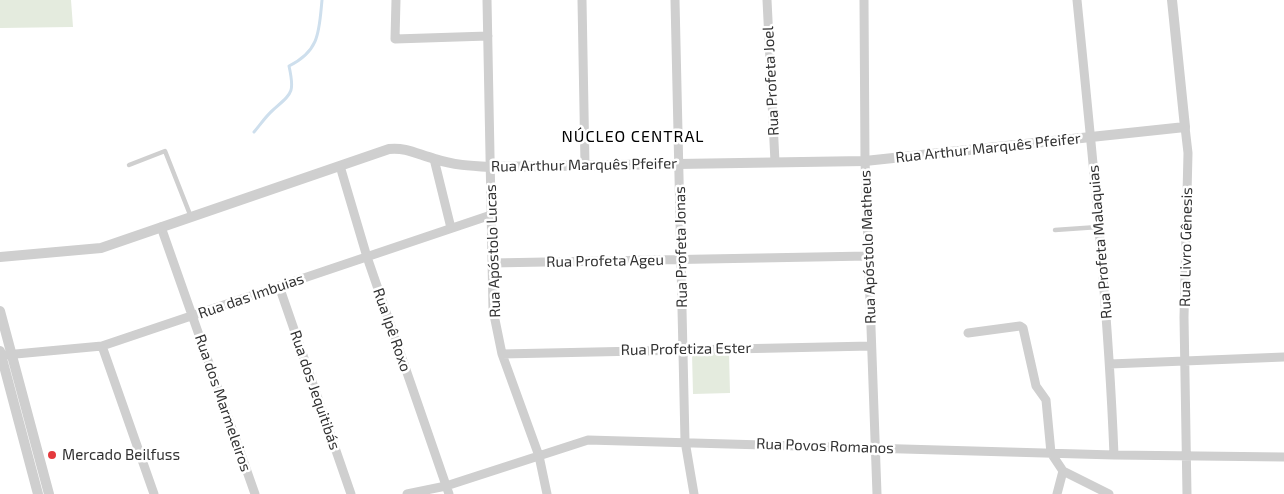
<!DOCTYPE html>
<html>
<head>
<meta charset="utf-8">
<style>
	body { margin:0 }
	canvas { display:block; background:#fff }
</style>
</head>
<body>
<canvas width="1284" height="494"></canvas>
<script>
const ctx = document.querySelector('canvas').getContext('2d');
ctx.lineJoin = 'round';
function paint(path, color) {
  ctx.fillStyle = color;
  ctx.fill(path, 'evenodd');
}
function strokePath(path, color, width, dash) {
  ctx.strokeStyle = color;
  ctx.lineWidth = width;
  ctx.lineCap = dash ? 'butt' : 'round';
  ctx.setLineDash(dash || []);
  ctx.stroke(path);
}
function drawText(font, color, halo, rows, align = 'center') {
  ctx.font = font + ' "Exo 2",sans-serif';
  ctx.lineWidth = 5;
  ctx.setLineDash([]);
  ctx.textBaseline = 'middle';
  ctx.strokeStyle = halo;
  ctx.fillStyle = color;
  for (const [text, x, y, turn = 0] of rows) {
    ctx.save();
    ctx.translate(x, y);
    ctx.rotate((+turn || 0) * Math.PI / 180);
    ctx.textAlign = isNaN(turn) ? turn : align;
    if (halo) ctx.strokeText(text, 0, 0);
    ctx.fillText(text, 0, 0);
    ctx.restore();
  }
}
const green = new Path2D(`
	M0 0H71L73 27 0 28Z
	M729 352 730 393 693 394 692 353Z`);
const stream = new Path2D(`
	M254 132C260 125 266 116 273 110 292 93 295 93 289 66 320 51 319 31 322 0`);
const service = new Path2D(`
	M129 165 165 151 191 217
	M1055 230 1098 227`);
const minor = new Path2D(`
	M396 0 395 39 488 36
	M487 0 493 310 502 354 539 456 547 494
	M582 0 585 165
	M675 0 685 441 694 494
	M767 0 775 162
	M864 0 865 161 877 494
	M1077 0C1092 152 1108 303 1114 455
	M1185 127 1188 153 1184 317 1187 494
	M434 159 451 228
	M340 166 367 257 449 494
	M161 227 255 494
	M492 263 868 256
	M279 286 351 494
	M968 333 1020 326 1023 328 1036 386 1046 400 1051 453 1063 471 1109 494
	M102 346 154 494
	M502 354 871 346
	M5 355 102 346 491 215
	M1110 364 1284 357
	M407 494 446 486 588 440 1114 455 1284 457
	M1057 494 1063 471`);
const tertiary = new Path2D(`
	M0 257 101 248 389 149C406 147 419 155 435 159 453 165 471 166 490 167L865 161 1185 127 1172 0
	M0 311 49 494
	M0 351 38 494`);
const markers = [
	[52,455,5,"#e4393d"]
];
const streetNames = [
	["Rua Profeta Joel",771,81,-93],
	["Rua Arthur Marquês Pfeifer",988,148,-6],
	["Rua Arthur Marquês Pfeifer",584,165,-1],
	["Rua Profeta Malaquias",1100,242,-95],
	["Rua Profeta Jonas",681,247,-91],
	["Rua Apóstolo Matheus",868,247,-92],
	["Rua Livro Gênesis",1186,247,-89],
	["Rua Apóstolo Lucas",493,251,-92],
	["Rua Profeta Ageu",605,261,-1],
	["Rua das Imbuias",251,296,-19],
	["Rua Ipê Roxo",392,330,71],
	["Rua Profetiza Ester",686,349,-1],
	["Rua dos Jequitibás",315,390,71],
	["Rua dos Marmeleiros",223,403,71],
	["Rua Povos Romanos",825,446,2]
];
const poiNames = [
	["Mercado Beilfuss",62,455]
];
const neighbourhoodNames = [
	["NÚCLEO CENTRAL",633,137]
];
paint(green, '#e4ebde');
strokePath(stream, '#cedfed', 3);
strokePath(service, '#cfcfcf', 4.5);
strokePath(minor, '#cfcfcf', 9);
strokePath(tertiary, '#cfcfcf', 10);
for (const [x, y, r, color] of markers) {
  const dot = new Path2D();
  dot.arc(x, y, r, 0, 2 * Math.PI);
  ctx.fillStyle = color;
  ctx.fill(dot);
  strokePath(dot, '#fff', 2);
}
drawText('15px', '#323232', '#fff', streetNames);
drawText('15px', '#323232', '#fff', poiNames, 'left');
ctx.letterSpacing = '1px';
drawText('16px', '#000', '#fff', neighbourhoodNames);
ctx.letterSpacing = '0px';
</script>
</body>
</html>
